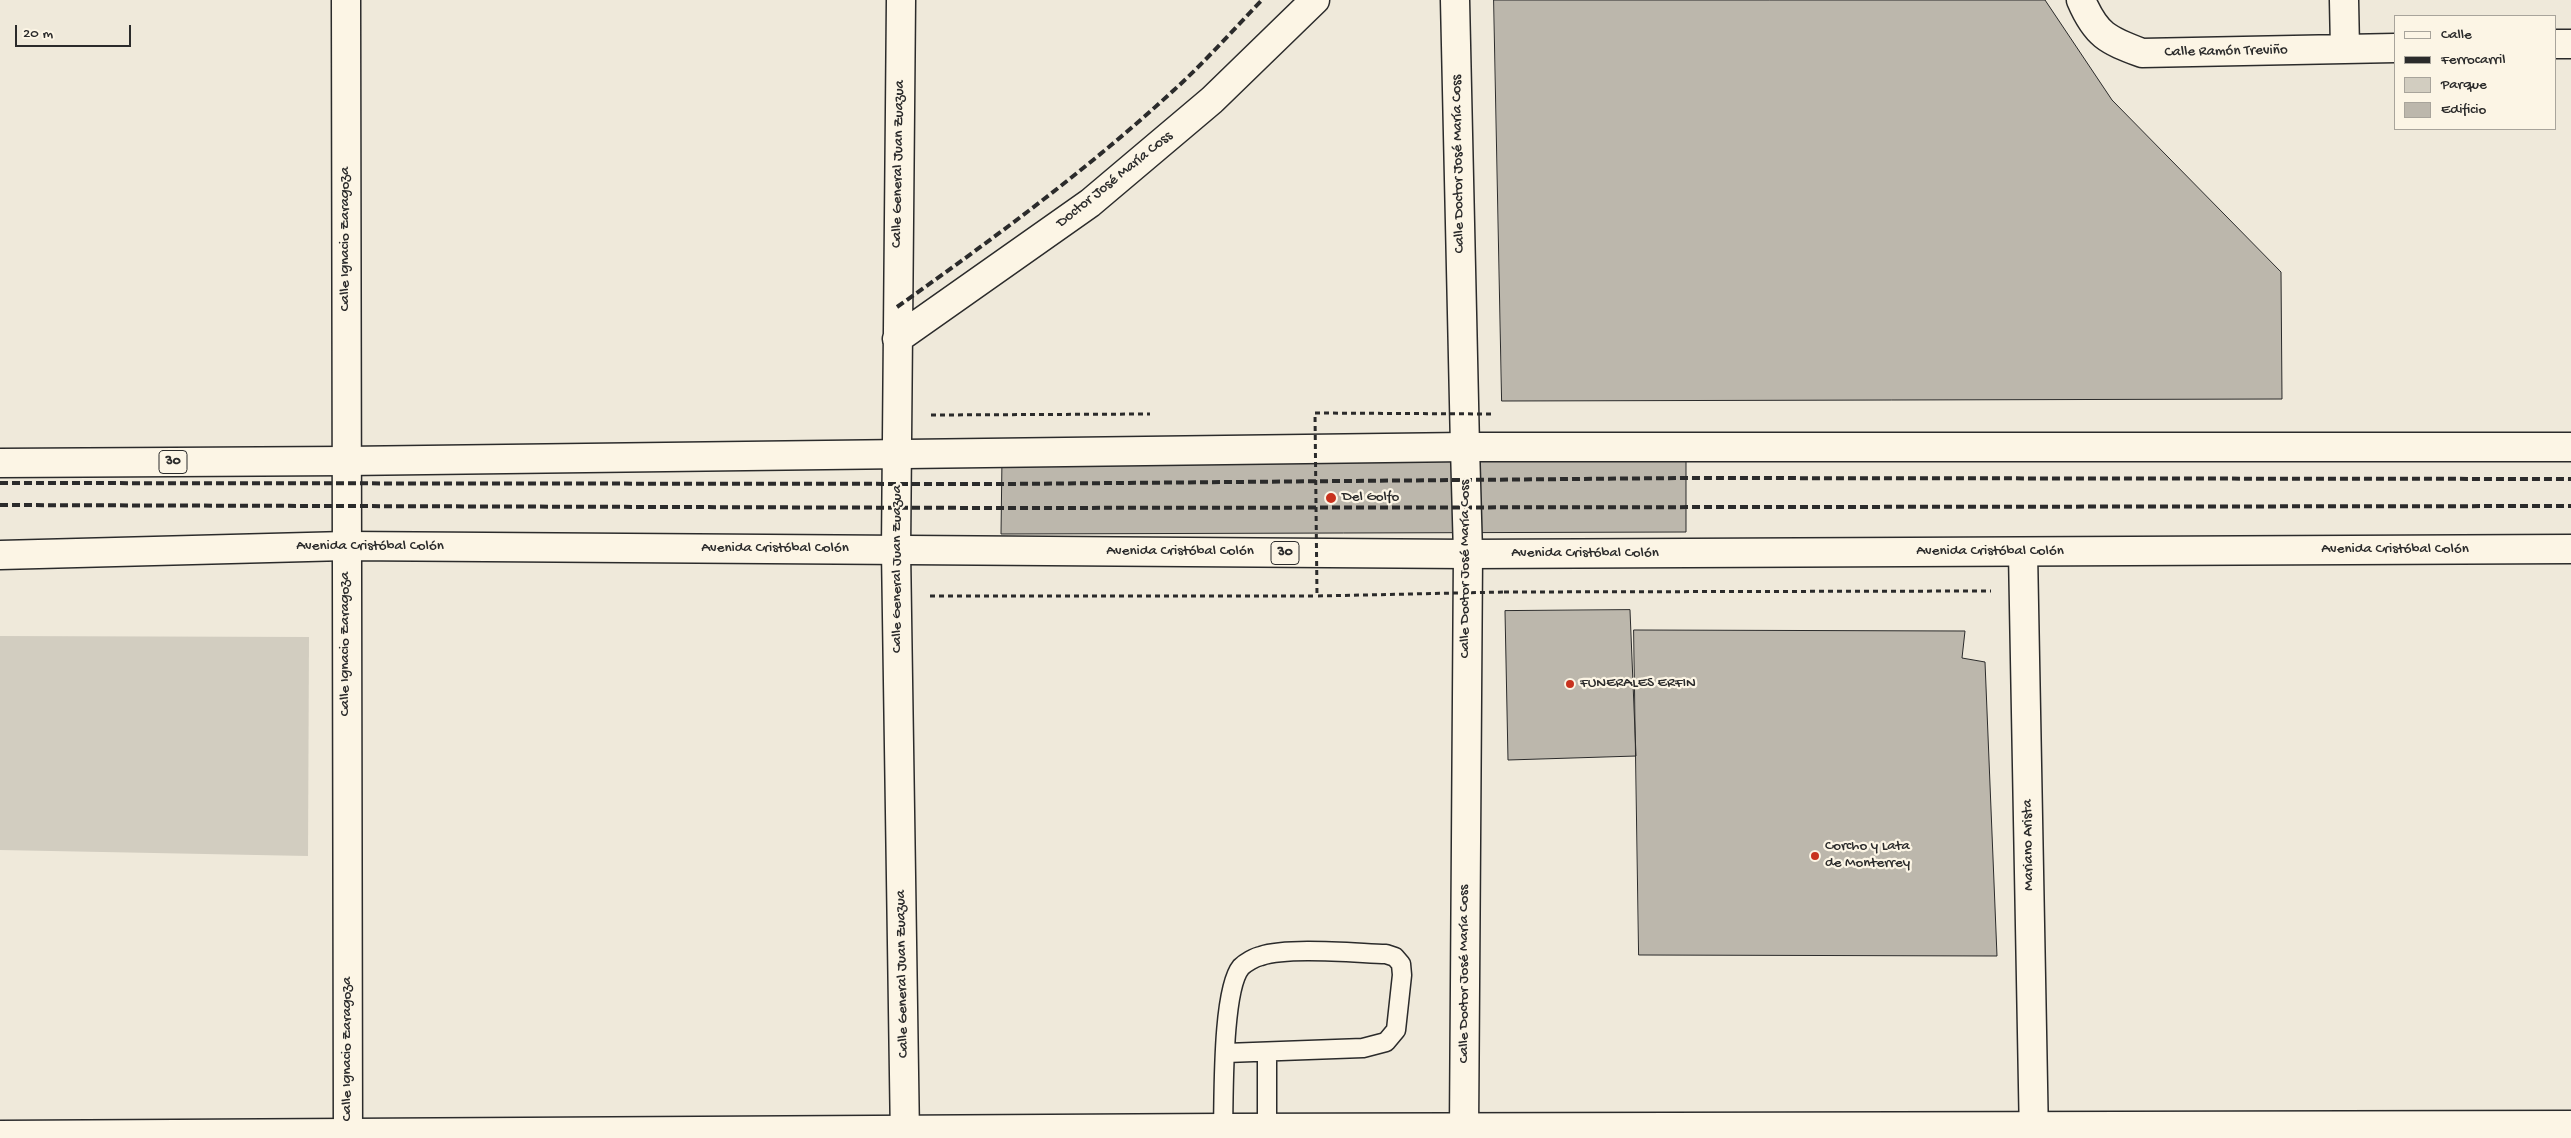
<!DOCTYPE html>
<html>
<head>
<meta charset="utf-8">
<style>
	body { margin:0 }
	#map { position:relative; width:2571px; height:1138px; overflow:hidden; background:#efe9da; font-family:"Gochi Hand",sans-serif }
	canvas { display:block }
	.legend { position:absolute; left:2394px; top:15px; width:162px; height:115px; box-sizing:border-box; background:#fcf5e5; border:1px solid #a8a49b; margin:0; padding:6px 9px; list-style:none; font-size:15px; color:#2b2b2b }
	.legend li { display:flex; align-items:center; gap:10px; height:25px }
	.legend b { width:25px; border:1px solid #a8a49b }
	.scale { position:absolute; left:15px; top:25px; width:116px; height:22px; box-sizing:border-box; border:2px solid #2b2b2b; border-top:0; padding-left:6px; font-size:15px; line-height:18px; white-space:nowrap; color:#2b2b2b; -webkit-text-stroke:4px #fcf5e5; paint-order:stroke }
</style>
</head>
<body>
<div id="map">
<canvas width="2571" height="1138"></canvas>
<ul class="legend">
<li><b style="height:6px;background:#fcf5e5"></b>Calle</li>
<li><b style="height:6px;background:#2b2b2b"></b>Ferrocarril</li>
<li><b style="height:14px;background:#d2cdc0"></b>Parque</li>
<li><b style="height:14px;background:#bcb7ac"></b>Edificio</li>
</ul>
<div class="scale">20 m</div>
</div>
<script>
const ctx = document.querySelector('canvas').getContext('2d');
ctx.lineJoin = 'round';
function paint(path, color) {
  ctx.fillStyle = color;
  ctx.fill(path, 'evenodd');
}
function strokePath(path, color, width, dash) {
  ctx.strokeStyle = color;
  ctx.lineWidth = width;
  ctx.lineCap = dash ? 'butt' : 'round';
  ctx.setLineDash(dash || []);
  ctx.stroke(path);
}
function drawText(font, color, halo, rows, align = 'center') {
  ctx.font = font + ' "Gochi Hand",sans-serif';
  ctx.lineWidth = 4.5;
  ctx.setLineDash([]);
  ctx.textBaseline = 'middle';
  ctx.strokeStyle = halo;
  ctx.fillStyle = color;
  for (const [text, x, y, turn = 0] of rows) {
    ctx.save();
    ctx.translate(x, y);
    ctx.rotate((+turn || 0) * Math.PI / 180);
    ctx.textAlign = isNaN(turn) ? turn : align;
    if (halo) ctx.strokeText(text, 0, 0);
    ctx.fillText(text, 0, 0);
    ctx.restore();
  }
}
const green = new Path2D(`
	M0 636 309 637 308 856 0 850Z`);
const building = new Path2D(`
	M1494 0H2045L2112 100 2281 272 2282 399 1502 401Z
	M1686 456V532L1001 534 1002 458Z
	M1630 610 1636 756 1508 760 1505 611Z
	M1634 630 1965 631 1962 658 1985 662 1997 956 1639 955Z`);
const path = new Path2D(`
	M931 415 1150 414
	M1504 592 1991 591
	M930 596H1317`);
const service = new Path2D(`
	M1223 1128C1224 1096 1222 990 1241 967 1245 963 1255 957 1261 956 1288 947 1354 953 1386 954L1395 957 1401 964 1402 975 1396 1030 1386 1042 1363 1048 1226 1053
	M1267 1129V1053`);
const minor = new Path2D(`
	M346 0 348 1138
	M901 0 896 550 905 1138
	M1455 0 1465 447
	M2081 0C2096 35 2107 40 2142 53L2395 48
	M2344 0 2345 49
	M2555 44H2571
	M897 339 1090 203 1212 100 1315 0
	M2023 552 2034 1138`);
const tertiary = new Path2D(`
	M1464 1129 1468 554 1465 447
	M0 1135 1223 1128 2571 1125`);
const primary = new Path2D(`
	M0 463 346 461 1465 447H2571
	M0 555 346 546 1468 554 2571 549`);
const rail = new Path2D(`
	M897 307C993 239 1087 170 1174 90 1205 62 1233 30 1262 0
	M0 483 1004 484 1686 478 2571 479
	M0 505 1000 508 2571 506`);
const pathBridge = new Path2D(`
	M1491 414 1315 413 1317 596 1504 592`);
const markers = [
	[1331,498,6,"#c8321e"],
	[1570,684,5,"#c8321e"],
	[1815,856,5,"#c8321e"]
];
const shields = [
	[173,462,28],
	[1285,553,28]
];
const shieldNames = [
	["30",173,462],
	["30",1285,553]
];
const streetNames = [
	["Calle Ramón Treviño",2226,52,-1],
	["Calle General Juan Zuazua",899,164,-89],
	["Calle Doctor José María Coss",1459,164,-91],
	["Doctor José María Coss",1115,180,-39],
	["Calle Ignacio Zaragoza",346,239,-90],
	["Avenida Cristóbal Colón",370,547],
	["Avenida Cristóbal Colón",775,549],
	["Avenida Cristóbal Colón",2395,550],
	["Avenida Cristóbal Colón",1180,552],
	["Avenida Cristóbal Colón",1990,552],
	["Avenida Cristóbal Colón",1585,554],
	["Calle General Juan Zuazua",898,569,-90],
	["Calle Doctor José María Coss",1466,569,-90],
	["Calle Ignacio Zaragoza",346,644,-90],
	["Mariano Arista",2029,845,-91],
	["Calle General Juan Zuazua",903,974,-91],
	["Calle Doctor José María Coss",1465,974,-90],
	["Calle Ignacio Zaragoza",348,1049,-90]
];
const poiNames = [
	["Del Golfo",1342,498],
	["FUNERALES ERFIN",1580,684],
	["Corcho y Lata",1825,847],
	["de Monterrey",1825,864]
];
paint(green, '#d2cdc0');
paint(building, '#bcb7ac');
strokePath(building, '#2b2b2b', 1);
strokePath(service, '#2b2b2b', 21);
strokePath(minor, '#2b2b2b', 31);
strokePath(tertiary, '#2b2b2b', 31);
strokePath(primary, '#2b2b2b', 31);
strokePath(path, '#2b2b2b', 3, [5, 4]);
strokePath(service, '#fcf5e5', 18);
strokePath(minor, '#fcf5e5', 28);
strokePath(tertiary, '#fcf5e5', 28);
strokePath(primary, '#fcf5e5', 28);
strokePath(rail, '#2b2b2b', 4, [8, 4]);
strokePath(pathBridge, '#2b2b2b', 3, [5, 4]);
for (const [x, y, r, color] of markers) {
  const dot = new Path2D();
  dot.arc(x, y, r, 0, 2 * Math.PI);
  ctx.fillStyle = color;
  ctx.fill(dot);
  strokePath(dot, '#fcf5e5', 2);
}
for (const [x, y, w] of shields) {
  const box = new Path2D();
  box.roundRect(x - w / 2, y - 11.5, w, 23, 4);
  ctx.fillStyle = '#fcf5e5';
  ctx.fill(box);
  strokePath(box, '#2b2b2b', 1);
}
drawText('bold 14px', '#2b2b2b', null, shieldNames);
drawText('15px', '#2b2b2b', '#fcf5e5', streetNames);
drawText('15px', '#2b2b2b', '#fcf5e5', poiNames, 'left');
</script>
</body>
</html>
